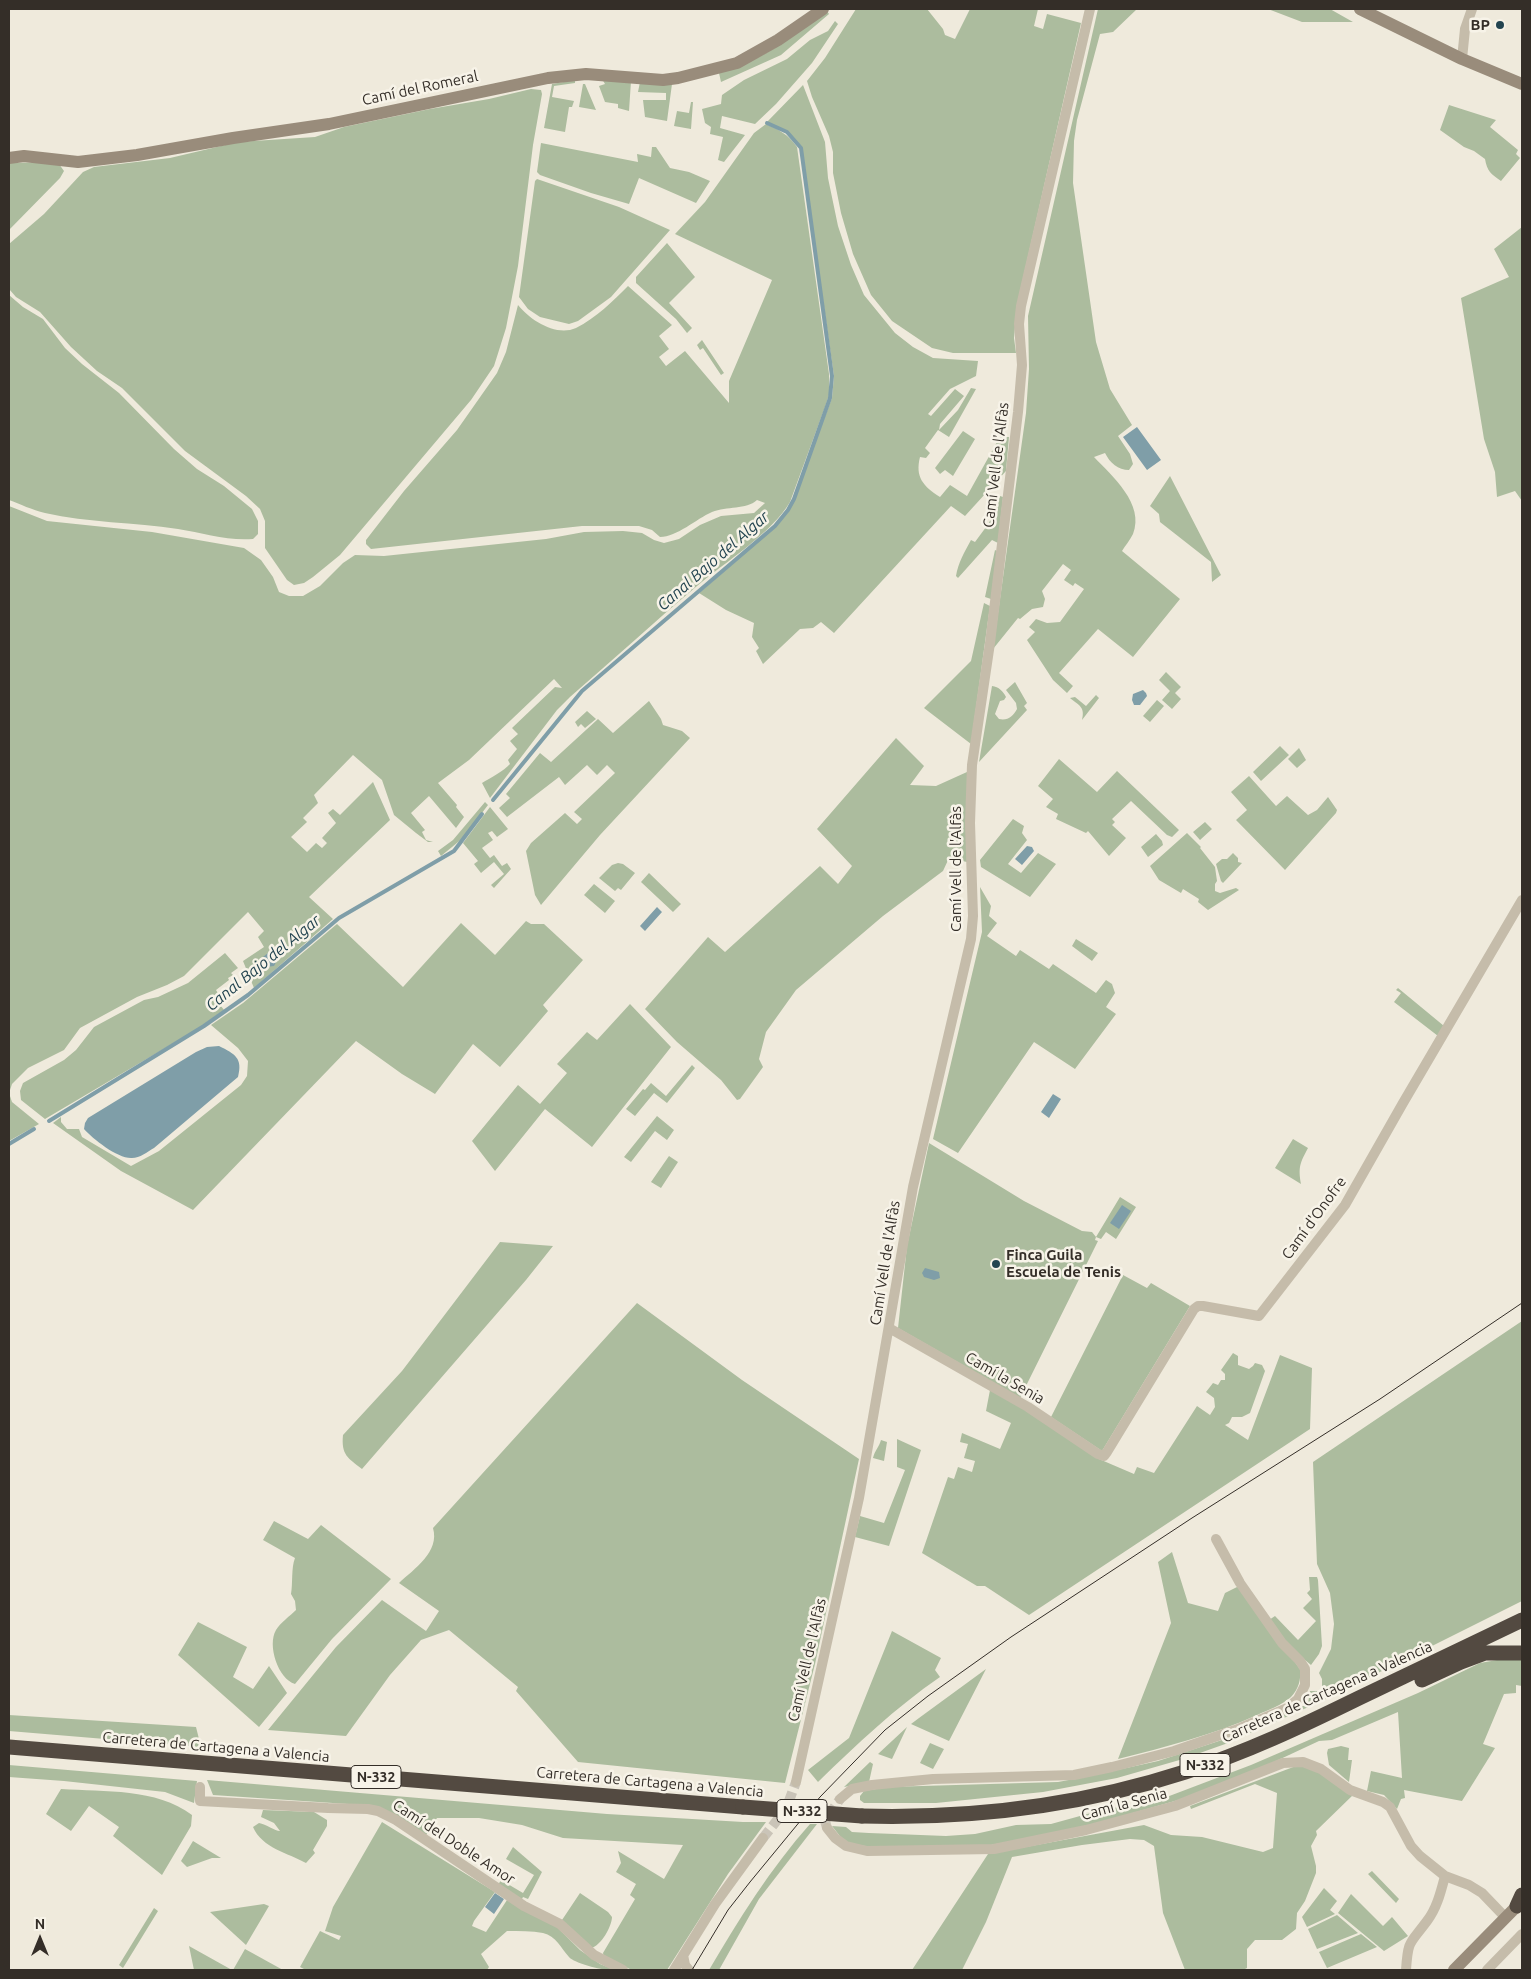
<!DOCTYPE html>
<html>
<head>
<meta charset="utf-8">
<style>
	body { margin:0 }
	#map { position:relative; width:1531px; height:1979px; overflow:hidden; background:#efeadc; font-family:Ubuntu,sans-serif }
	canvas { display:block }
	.frame { position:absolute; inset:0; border:10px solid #342e28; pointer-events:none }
	.north { position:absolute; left:15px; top:1914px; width:50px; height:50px; -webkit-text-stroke:4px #f7f3e8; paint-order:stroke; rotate:0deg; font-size:14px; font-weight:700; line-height:20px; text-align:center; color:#342e28 }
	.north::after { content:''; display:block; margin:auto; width:18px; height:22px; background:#342e28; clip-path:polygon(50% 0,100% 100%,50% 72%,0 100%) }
</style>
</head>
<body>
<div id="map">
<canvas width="1531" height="1979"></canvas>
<div class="frame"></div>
<div class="north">N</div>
</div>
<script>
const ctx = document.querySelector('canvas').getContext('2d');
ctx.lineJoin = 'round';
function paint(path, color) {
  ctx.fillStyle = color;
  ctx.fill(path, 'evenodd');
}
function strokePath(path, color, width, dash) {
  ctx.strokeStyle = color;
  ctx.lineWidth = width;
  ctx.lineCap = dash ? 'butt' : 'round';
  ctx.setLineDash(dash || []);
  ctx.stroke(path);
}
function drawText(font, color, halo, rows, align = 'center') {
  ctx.font = font + ' Ubuntu,sans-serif';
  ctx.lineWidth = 5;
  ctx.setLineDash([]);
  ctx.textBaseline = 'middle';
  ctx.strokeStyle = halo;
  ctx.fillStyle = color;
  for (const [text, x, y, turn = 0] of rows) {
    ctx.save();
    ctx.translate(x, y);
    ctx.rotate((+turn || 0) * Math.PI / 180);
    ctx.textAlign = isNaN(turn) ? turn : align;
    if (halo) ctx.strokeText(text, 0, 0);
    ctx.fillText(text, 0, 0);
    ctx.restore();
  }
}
const green = new Path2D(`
	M856 9H927L943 29 945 35 955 39 970 9H1038L1034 26 1043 29 1047 14 1081 23 1017 305 1014 338 1016 353H953L932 348 892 321 871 295 853 254 841 213 833 173V152L829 136 812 97 807 81 825 58Z
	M1098 9H1137L1113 32 1100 34 1077 120 1074 141 1073 183 1096 342 1110 389 1132 425 1118 436 1130 454 1133 464 1129 470C1118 470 1110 463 1105 453L1094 457C1112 476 1145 504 1133 534 1130 540 1125 546 1122 551L1180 599 1133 657 1098 629 1059 673 1073 686 1067 693 1053 680 1027 640 1035 632 1029 627 1036 619 1047 623 1060 622 1084 589 1075 583 1073 586 1064 580 1071 570 1063 564 1042 591 1045 599 1043 607 1032 609 1020 619 1018 618 993 649 1026 413 1029 369 1028 316Z
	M1268 9H1330L1353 22H1302Z
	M827 11 829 14 781 55 721 82 719 73C763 60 791 38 827 11Z
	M835 21 838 24 812 63 776 104 755 124 722 116 720 128 745 135 724 162 718 160 723 137 710 134 711 127 705 123 702 109 721 104 722 95 744 80 787 59 810 40 828 31Z
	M602 79 631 81 629 111 618 108V104L605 102 599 86 605 84Z
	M575 80V83L554 86 552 97 574 101 572 107H569L565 132 544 128 552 84Z
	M640 82 672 84 667 121 645 117 643 100H666V93L638 92Z
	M583 84H585L596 110 579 107Z
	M803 85 825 142 828 178 838 226 851 265 864 295 895 333 913 347 933 358 978 361 976 376 950 389 928 414 931 416 955 389 964 396 940 424 939 430 958 410 971 388 976 389 949 437 938 430 925 448 930 453 926 458 920 457C915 477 923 486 940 497L950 485 967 496 997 442 1001 437H1009L1006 471 965 516 951 506 834 633 821 622 813 628 800 629 763 664 756 651 759 648 752 637 754 623 726 610 699 593 776 526 789 511 832 398 834 376 801 148 787 131 767 122Z
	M531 89 541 90 542 94 533 145 518 266 506 328 494 366 471 400 340 555 313 577 304 583 294 585 287 580 265 548V521L260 509 246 496 185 451 122 388 97 371 71 347 40 312 16 297 9 289V244L44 214 83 172 94 167 170 158 238 142 315 137 344 127 430 109 489 99Z
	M691 102H693L691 129 674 126 677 111 689 113Z
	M1449 105 1496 120 1490 127 1518 150 1516 154 1520 158 1501 181C1491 174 1487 171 1485 159L1474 151 1464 147 1440 130Z
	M766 124C779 130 788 134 797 147L829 374V395L825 407 790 502C772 533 725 562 697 586 654 622 613 660 570 697L557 710 490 798 482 783C490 778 504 771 510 764L508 760 517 749 510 741 518 734 512 728 555 687 562 688 554 679 469 760 438 783 457 805 456 807 464 817 456 828 429 796 411 813 425 830 422 832 426 840 433 842H428L416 833 394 815 382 780 353 755 314 795 318 803 303 818 307 822 291 837 307 852 316 843 322 848 327 843 322 838 336 823 328 813 333 809 340 815 373 782 390 820 309 897 333 919 254 988 243 961 264 947 258 937 264 931 248 912 184 976 167 985 137 997 80 1028 64 1050 28 1068 12 1084 9 1093 12 1102 39 1124 9 1141V506L47 521 152 532 244 548 261 560 273 577 279 592 289 596H303L320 586 343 563 355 555 384 556 546 539 584 532 623 531 642 533 654 540 664 543 679 539 700 525 721 516 754 513 765 503 757 500C746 510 727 506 712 512 696 519 677 537 660 537L652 530 639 526H582L371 549 366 544V540L404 491 457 430 497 373 506 352 518 305C530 320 556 337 576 328 596 318 613 301 628 286L672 325 659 336 669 349 659 357 666 366 685 351 729 403V381L772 280 675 234 705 202 754 133Z
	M541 143 638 162 637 154 651 157 652 147H656L670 168 689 172 710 181 696 203 639 178 629 204 591 193 540 175 537 172Z
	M48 162 59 164 64 171 60 178 9 230V163Z
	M537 179 619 207 670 230 611 297 578 321 569 324 540 317 528 309 519 297 535 181Z
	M1522 227V501L1515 491 1497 497 1495 472 1484 439 1461 298 1509 277 1494 249Z
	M667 243 695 277 669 303 692 328 687 333 676 319 636 283V277Z
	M9 295 23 307 43 319 65 348 82 364 119 393 174 449 197 469 224 486 252 509 258 521V534L253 539C227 541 203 533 178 529 134 522 88 523 45 513 32 510 20 504 9 500Z
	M702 340 724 373 721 375 703 348 700 350 697 345Z
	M963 431 975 439 953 476 945 470 940 474 935 468Z
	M1170 476 1221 575 1212 582 1211 562 1160 522 1159 514 1150 506Z
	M1000 496 1003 497 998 543 992 540 958 578 956 576C958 563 965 551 971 540L975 542 989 523Z
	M995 550 997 551 991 599 985 597Z
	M984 603 990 606 971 744 924 708 971 661Z
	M1166 672 1181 687 1175 693 1181 699 1172 709 1162 700 1170 691 1159 680Z
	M1015 682 1027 703 1024 706 1027 710 979 762 992 686C999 687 1003 691 1006 697L1004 700 1000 701 995 714 999 719C1008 721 1013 716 1017 709L1016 703 1006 690Z
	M1096 695 1099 698 1082 720C1085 707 1080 706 1070 698L1075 697 1086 706Z
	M1157 700 1164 706 1150 722 1143 716Z
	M649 701 661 719 663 725 682 731 690 738 600 835 541 905 535 895 526 851 531 843 565 813 577 824 582 819 574 812 615 773 607 765 597 775 587 765 565 785 559 777 507 817 499 808 510 798 506 794 540 753 551 762 598 719 613 733Z
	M587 711 596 719 585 728 581 724 578 727 575 722Z
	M896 738 924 766 910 785 936 786 967 772V862L949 858 943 871 883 916 796 990 766 1032 759 1059 763 1067 740 1099 737 1100 721 1080 677 1042 645 1009 708 937 725 952 820 866 838 884 852 866 817 829Z
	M1280 746 1289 755 1261 781 1253 772Z
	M1299 748 1306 760 1297 768 1288 759Z
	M1059 759 1097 792 1117 771 1179 830 1172 837 1167 835 1131 801 1112 819 1115 822 1112 825 1126 838 1109 856 1088 831 1086 833 1056 819 1058 814 1046 807 1053 799 1038 786Z
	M1249 776 1276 806 1287 796 1308 815 1317 810 1328 797 1337 810 1336 813 1285 870 1236 820 1247 810 1231 792Z
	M485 802 488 805 463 838 441 856 438 851 453 840Z
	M490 807 508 829 497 837 492 831 488 833 493 840 482 848 490 858 494 855 502 866 507 863 511 869 494 888 491 885 504 874 494 862 481 873 474 864 478 861 463 843Z
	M1013 819 1024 826 1022 833 1027 840 1008 864 1021 873 1038 853 1056 864 1030 897 981 867 980 860Z
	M1205 822 1212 829 1200 840 1193 832Z
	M1187 833 1201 847 1200 848 1215 867 1217 881 1215 884V891L1220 893 1236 888 1239 890 1208 910 1198 902 1199 899 1183 889 1181 893 1159 880 1150 866Z
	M1156 834 1162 841 1163 845 1148 857 1141 847Z
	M1233 853 1238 858V862L1242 863 1223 883 1221 881 1216 864 1222 859H1227Z
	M618 863 623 864 635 873 621 890 618 888 615 891 599 878 612 865Z
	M649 873 681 904 673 912 641 882Z
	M594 884 615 901 605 913 584 895Z
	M980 887 991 906 989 916 997 923 987 936 1016 956 1020 950 1049 969 1053 964 1096 993 1106 980 1112 984 1115 993 1106 1007 1116 1014 1075 1069 1034 1042 958 1153 933 1139 982 932Z
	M526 921 531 924H544L583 960 543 1005 548 1011 500 1067 473 1044 435 1094 402 1074 356 1041 193 1210 121 1171 53 1123 61 1117V1122L67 1129H79L82 1137 131 1166 159 1151 241 1085 247 1076 248 1061 238 1048 211 1025 243 1003 337 924 403 987 461 923 495 955Z
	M1076 939 1098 953 1092 961 1072 946Z
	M225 953 238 968 231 973 233 975 228 978 229 980 216 990 219 995 215 998 224 1010 199 1028 45 1119 21 1100 20 1091 23 1083 64 1060 76 1050 94 1027 144 1000 158 997 188 983Z
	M1398 988 1444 1026 1438 1036 1394 1002 1401 993 1396 990Z
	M630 1004 671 1047 592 1147 545 1109 495 1171 472 1141 518 1085 540 1104 567 1073 557 1064 587 1032 597 1040Z
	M692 1065 695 1068 667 1103 654 1093 635 1116 626 1109 643 1089 645 1090 651 1083 666 1096Z
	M657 1116 674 1130 667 1140 655 1131 631 1162 624 1157Z
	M1293 1139 1308 1148C1300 1163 1298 1167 1301 1184L1275 1168Z
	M929 1143 1024 1201 1082 1231 1092 1232 1096 1237 1120 1197 1136 1207 1116 1239 1106 1232 1101 1239 1096 1237 1095 1240 1098 1241 1020 1398 898 1328 907 1246Z
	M669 1156 678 1162 661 1188 651 1182Z
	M500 1242 553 1246 526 1280 362 1469C348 1458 341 1455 343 1435L402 1371Z
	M1123 1275 1147 1288 1151 1283 1190 1306 1102 1451 1051 1417Z
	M637 1303 742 1380 859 1459 815 1664 785 1783 578 1762 516 1691 518 1687 449 1630 421 1640 390 1675 346 1736 268 1730 336 1647 382 1600 426 1631 439 1611 399 1583C414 1569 440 1552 433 1528Z
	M1522 1321V1601L1324 1700 1228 1743 1183 1759 1117 1778 1043 1792 936 1803H864L860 1800V1796L864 1791 888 1787 1058 1782 1090 1776 1158 1761 1225 1739 1308 1704 1310 1691H1322V1679L1319 1673 1331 1649 1334 1624 1330 1593 1317 1564 1313 1462Z
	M1233 1353 1238 1356V1365L1249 1369 1253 1366 1255 1363 1262 1365 1265 1371 1250 1413 1242 1417H1232L1229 1423 1225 1425 1248 1440 1280 1355 1312 1368 1310 1429 1029 1615 985 1586H977L922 1553 948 1477 954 1479 958 1467 972 1472 975 1461 964 1458 968 1444 960 1442 962 1433 1000 1449 1011 1423 986 1411 990 1390 1013 1402 1099 1459 1134 1474 1137 1467 1154 1473 1197 1406 1210 1415 1215 1407 1214 1398 1206 1392 1213 1383 1218 1385 1221 1380H1225V1374L1221 1370Z
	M897 1439 921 1450 889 1546 855 1537 860 1516 884 1523 905 1470 897 1467Z
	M881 1440 887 1442 884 1461 873 1458C875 1450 879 1447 881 1440Z
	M274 1521 308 1539 321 1525 391 1579 332 1639 295 1684C278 1679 267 1645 276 1630 280 1623 290 1616 296 1610L295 1601 291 1594C293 1583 291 1568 295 1558L263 1540Z
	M1172 1552 1188 1603 1218 1611 1225 1593 1239 1586 1300 1669C1301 1680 1299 1688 1291 1697 1282 1705 1268 1710 1257 1715 1213 1735 1165 1747 1118 1759L1171 1623 1158 1562Z
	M1309 1577H1317L1318 1580 1322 1646 1319 1654 1311 1665 1293 1650 1269 1620 1275 1616 1298 1640 1316 1621 1303 1608 1312 1599 1307 1593 1310 1590Z
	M198 1622 247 1647 233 1677 253 1689 269 1666 287 1693 259 1727 178 1655Z
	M892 1631 941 1658 935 1670 940 1677C895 1708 857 1744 818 1782L808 1770 849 1738Z
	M1522 1659V1686L1516 1685V1693L1504 1694 1483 1744 1495 1748 1462 1801 1404 1790 1405 1798 1401 1799 1397 1809 1384 1795 1367 1791 1371 1771 1402 1778 1398 1712 1332 1740 1319 1741 1259 1769 1182 1799 1080 1828 991 1845 899 1849 854 1845 843 1840 832 1826 846 1827 852 1832 869 1833 946 1836 975 1834 1016 1825 1051 1824 1109 1808 1143 1806 1251 1765 1418 1693 1480 1663 1497 1660Z
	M986 1669 949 1741 911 1724 919 1718Z
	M9 1715 196 1727 201 1747 9 1731Z
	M907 1727 892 1759 878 1754Z
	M930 1743 944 1749 933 1769 920 1763Z
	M1341 1746 1349 1748 1348 1760H1352L1349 1782 1329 1765 1327 1753 1328 1749Z
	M870 1762 873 1764 869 1782 844 1787Z
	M9 1765 197 1781 194 1803 165 1792 64 1781 9 1777Z
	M1296 1766C1318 1767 1335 1783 1353 1795L1316 1831 1317 1835 1311 1846 1316 1866V1873L1305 1901 1297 1913 1296 1929 1282 1940H1255L1247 1949V1968L1243 1970H1185L1163 1913 1154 1846 1144 1840 1130 1839 1082 1845 1012 1857 986 1922 962 1970H912L988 1854 1144 1825 1171 1835 1202 1837 1263 1852 1273 1848 1277 1793 1255 1784 1191 1809 1190 1806Z
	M207 1780 607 1814 743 1822H766L728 1874 667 1970H632L604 1957 603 1953 635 1899 630 1895 636 1884 616 1872 621 1863 618 1851 664 1879 683 1845 563 1838 522 1825 479 1818H437L425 1837 389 1813 348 1804 213 1795Z
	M61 1789C105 1792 156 1788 192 1815L191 1826 162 1875 113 1836 119 1827 89 1806 71 1831 46 1814Z
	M263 1810 314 1812 327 1820V1826L313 1850 315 1853 306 1863C288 1853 262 1848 253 1827L259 1823C266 1824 275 1831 280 1831L274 1823 261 1817Z
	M382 1822 495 1892 474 1921 472 1926 486 1932 507 1900 556 1926 580 1950 600 1964 610 1968V1970C601 1970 574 1963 569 1957 561 1948 556 1936 543 1933 532 1931 519 1931 507 1931L481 1954 489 1967 487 1970H306L300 1967 320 1931 339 1940 341 1936 325 1931 333 1907Z
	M810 1824H817L759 1899 719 1970H709C739 1919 770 1869 810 1824Z
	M193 1841 221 1858H212L187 1867 181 1861Z
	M513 1847 542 1872 528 1899 523 1897 521 1901 498 1885 501 1880 523 1893 534 1875 506 1859Z
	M1372 1871 1399 1899 1396 1903 1368 1874Z
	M1324 1888 1337 1901 1330 1910 1335 1914 1307 1927 1302 1917Z
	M580 1893 608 1912 612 1917C612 1926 601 1946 591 1948L562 1920Z
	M1351 1894 1383 1926 1392 1917 1408 1936 1384 1951 1338 1913Z
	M264 1904 269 1906 246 1945 210 1912Z
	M154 1908 158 1911 123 1968 119 1965Z
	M1337 1915 1358 1933 1317 1949 1308 1929Z
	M1361 1934 1377 1947 1327 1968 1319 1952Z
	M189 1946 232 1970H194Z
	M245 1949 283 1970H233Z`);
const water = new Path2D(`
	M1137 427 1161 460 1147 470 1123 437Z
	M1143 690 1146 693 1147 696 1140 705H1134L1132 700 1133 694Z
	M1027 846 1032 847 1034 851 1022 865 1015 859Z
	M657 907 662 912 645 931 640 926Z
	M280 949H283L285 952 284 955 277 960 274 966 266 967 263 963V957L268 953 274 954Z
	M219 1046C235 1054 243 1058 238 1077L154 1148C147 1152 140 1158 132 1158 118 1159 93 1139 84 1129L85 1123 88 1118 196 1052 207 1047Z
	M1053 1094 1061 1099 1049 1118 1041 1112Z
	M1122 1205 1131 1211 1119 1229 1110 1223Z
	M925 1268 939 1272 940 1278 934 1280 924 1277 922 1273Z
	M495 1893 504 1899 494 1914 485 1907Z`);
const stream = new Path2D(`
	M493 800 582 691 775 526 788 510 794 499 830 398 832 376 801 148 787 132 767 123
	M49 1121 204 1026 248 995 339 918 454 851 482 814
	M9 1144 34 1129`);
const streetTunnel = new Path2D(`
	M827 1828 825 1821 840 1799
	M763 1838 786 1809 796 1782`);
const street = new Path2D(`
	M1462 59 1465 29 1472 9
	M889 1328 1028 1407 1098 1454 1104 1456 1107 1452 1194 1309 1198 1306H1203L1259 1316 1345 1205 1403 1103 1522 900
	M796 1782 859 1498 913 1187 971 939 973 916 970 823 972 765 990 643 1018 412 1022 365 1019 324 1021 306 1090 9
	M200 1787V1801L328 1808 368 1809 378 1811 396 1820 524 1906 560 1924 594 1955 623 1970
	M840 1799 852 1789 872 1785 933 1779 1074 1775 1112 1767 1174 1751 1235 1730 1287 1708 1298 1699 1305 1685V1669L1300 1661 1282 1643 1240 1583 1216 1539
	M827 1828 835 1838 846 1846 867 1851 994 1849 1086 1830 1175 1806 1283 1763 1303 1762 1321 1769 1350 1790 1383 1802 1390 1807 1411 1846 1420 1856 1445 1876 1469 1885 1482 1893 1506 1918
	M683 1955 685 1965 689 1970
	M674 1970 715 1904 763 1838
	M1406 1970C1408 1939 1410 1944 1427 1921 1437 1908 1441 1891 1445 1876
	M1487 1970 1522 1934`);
const secondary = new Path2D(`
	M1360 9 1462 59 1522 84
	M9 158 24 156 78 162 137 155 233 138 329 124 548 78 586 74 663 80 678 78 737 63 778 40 823 9
	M1454 1970 1517 1906`);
const highway = new Path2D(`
	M1422 1680 1461 1662 1485 1653H1522
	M9 1747 743 1807
	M862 1816C972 1819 1080 1806 1185 1772 1245 1753 1302 1726 1359 1698 1413 1672 1468 1646 1522 1620
	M1517 1906 1522 1895`);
const tram = new Path2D(`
	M692 1970 728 1910 750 1882 820 1797 885 1730 928 1696 1011 1637 1192 1518 1380 1399 1522 1303`);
const highwayBridge = new Path2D(`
	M743 1807 862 1816`);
const markers = [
	[1500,25,5,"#234450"],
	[996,1264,5,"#234450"]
];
const shields = [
	[1205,1765,50],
	[376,1777,50],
	[802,1811,50]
];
const shieldNames = [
	["N-332",1205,1765],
	["N-332",376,1777],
	["N-332",802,1811]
];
const poiNames = [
	["BP",1490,25],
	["Finca Guila",1006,1255,"left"],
	["Escuela de Tenis",1006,1272,"left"]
];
const streetNames = [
	["Camí del Romeral",420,88,-12],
	["Camí Vell de l'Alfàs",996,465,-83],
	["Camí Vell de l'Alfàs",956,869,-90],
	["Camí d'Onofre",1314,1218,-54],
	["Camí Vell de l'Alfàs",885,1263,-81],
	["Camí la Senia",1005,1378,30],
	["Camí Vell de l'Alfàs",807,1660,-77],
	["Carretera de Cartagena a Valencia",1327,1692,-24],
	["Carretera de Cartagena a Valencia",216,1747,5],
	["Carretera de Cartagena a Valencia",650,1782,5],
	["Camí la Senia",1124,1804,-15],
	["Camí del Doble Amor",454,1842,33]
];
const waterNames = [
	["Canal Bajo del Algar",713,561,-41],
	["Canal Bajo del Algar",263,963,-39]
];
paint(green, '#acbc9e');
paint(water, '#7f9ea8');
strokePath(stream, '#7f9ea8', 4);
strokePath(streetTunnel, '#cac4b8', 10, [10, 5]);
strokePath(street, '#c5bcaa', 10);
strokePath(secondary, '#998c7b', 12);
strokePath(highway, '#534a41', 15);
strokePath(tram, '#342e28', 1);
strokePath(highwayBridge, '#534a41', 15);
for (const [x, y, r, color] of markers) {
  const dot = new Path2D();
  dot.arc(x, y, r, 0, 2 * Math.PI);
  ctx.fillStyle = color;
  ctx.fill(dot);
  strokePath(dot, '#f7f3e8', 2);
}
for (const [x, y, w] of shields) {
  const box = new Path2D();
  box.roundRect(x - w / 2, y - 11.5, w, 23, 4);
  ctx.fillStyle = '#f7f3e8';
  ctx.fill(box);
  strokePath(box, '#342e28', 1);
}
drawText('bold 14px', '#342e28', null, shieldNames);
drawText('bold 15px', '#342e28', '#f7f3e8', poiNames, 'right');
drawText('15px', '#342e28', '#f7f3e8', streetNames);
drawText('italic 16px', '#234450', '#f7f3e8', waterNames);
</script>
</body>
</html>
